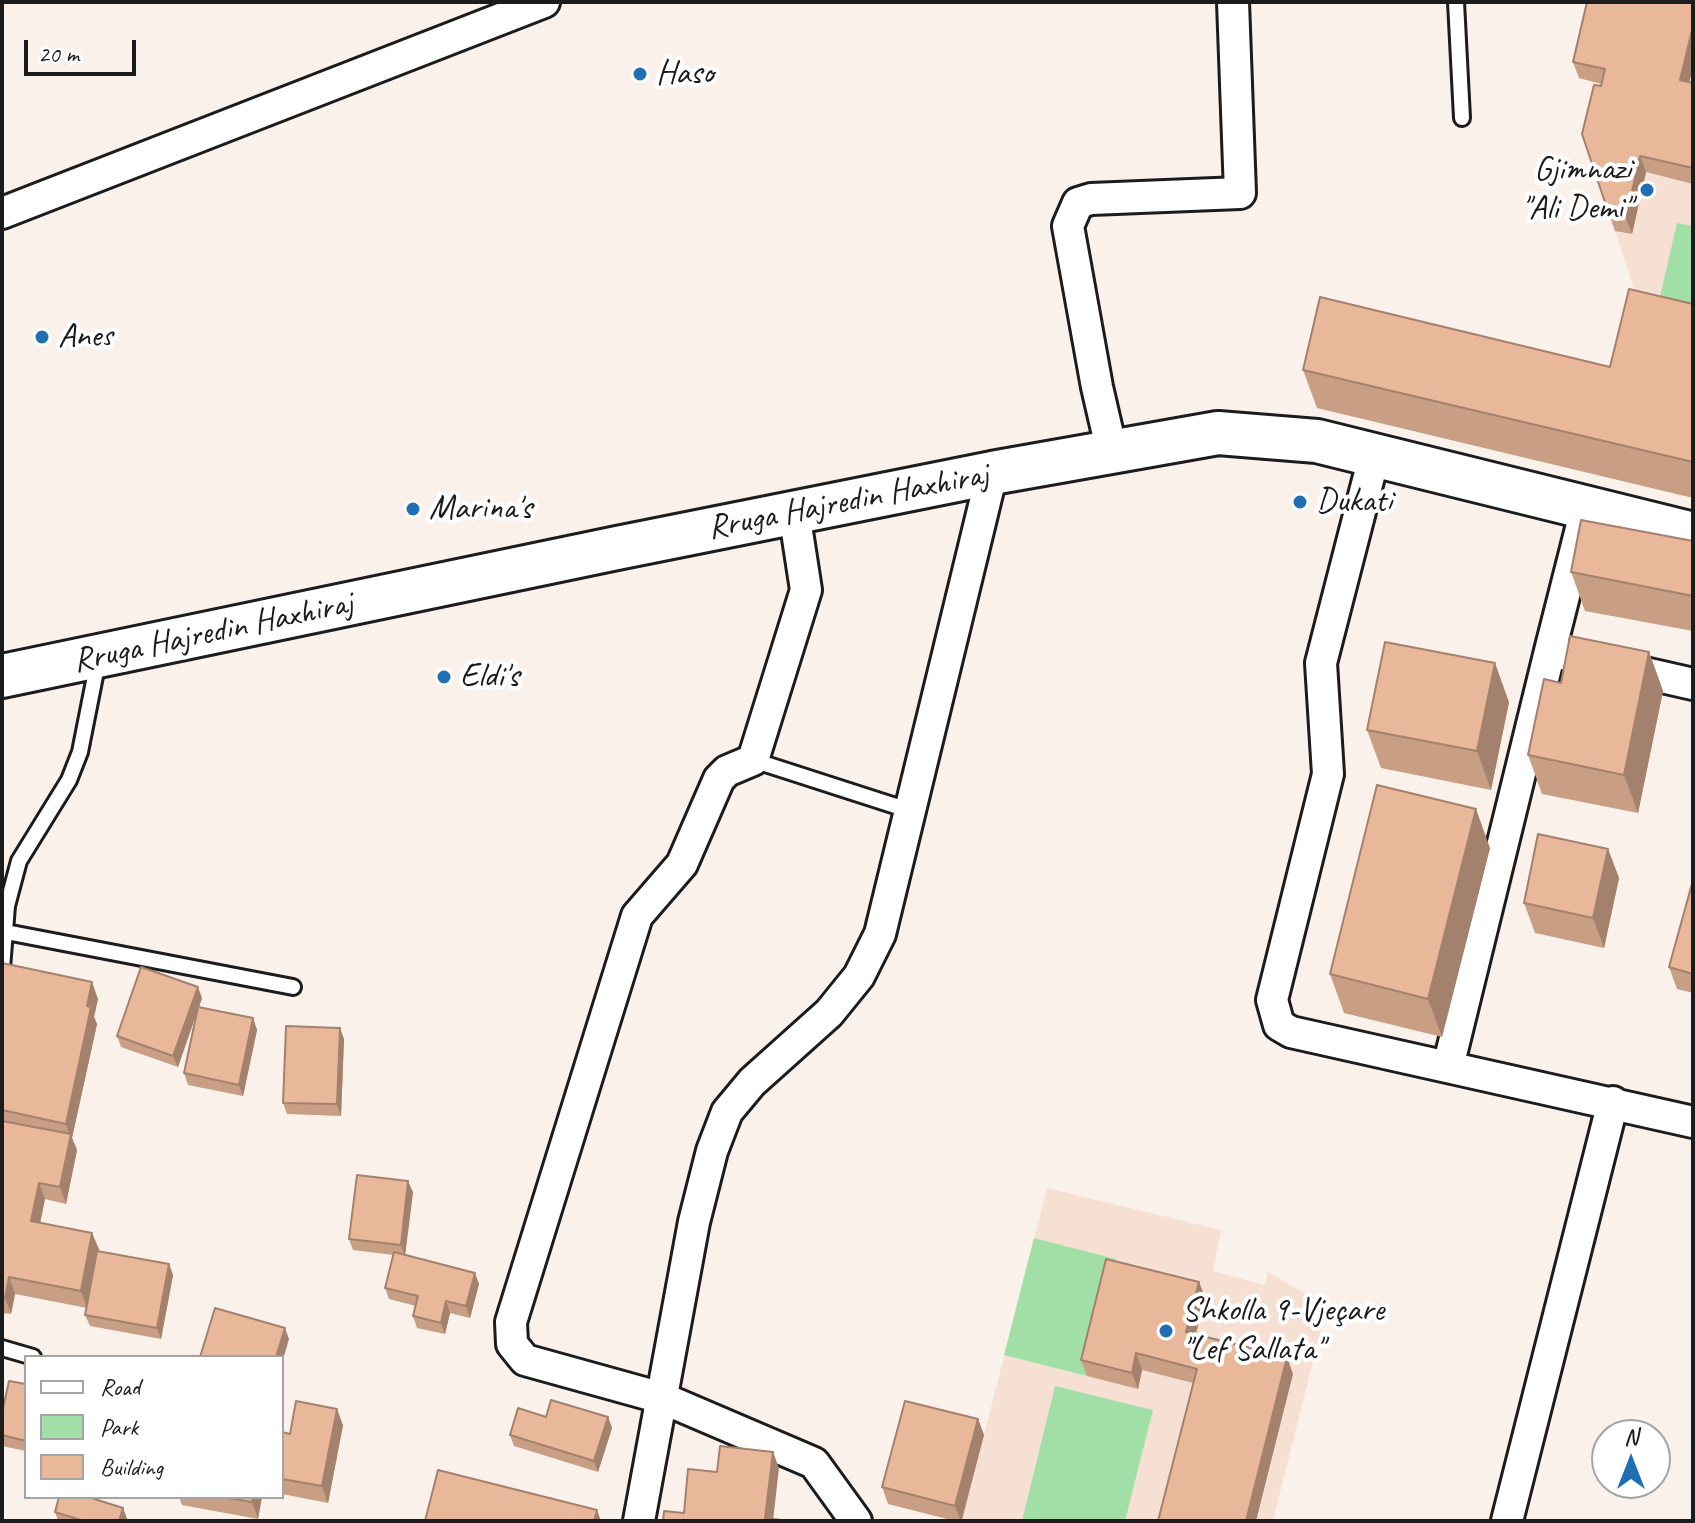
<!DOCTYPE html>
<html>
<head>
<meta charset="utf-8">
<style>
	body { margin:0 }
	#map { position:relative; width:1695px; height:1523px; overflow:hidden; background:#fbf1eb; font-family:Caveat,sans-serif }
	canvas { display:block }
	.frame { position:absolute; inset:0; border:4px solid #1c1c1c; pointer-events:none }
	.legend { position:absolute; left:24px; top:1355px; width:260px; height:144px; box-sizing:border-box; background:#fff; border:2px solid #a4a4a4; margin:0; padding:10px 14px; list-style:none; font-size:24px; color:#1c1c1c }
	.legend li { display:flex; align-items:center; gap:16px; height:40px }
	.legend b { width:40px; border:2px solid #a4a4a4 }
	.north { position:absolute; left:1591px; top:1419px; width:80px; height:80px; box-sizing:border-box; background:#fff; border:2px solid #a4a4a4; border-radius:50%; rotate:0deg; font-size:22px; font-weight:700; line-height:32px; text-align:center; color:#1c1c1c }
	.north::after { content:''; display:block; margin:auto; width:28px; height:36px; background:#1f6fb2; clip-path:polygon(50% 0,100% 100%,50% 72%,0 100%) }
	.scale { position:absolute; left:24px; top:40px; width:112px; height:36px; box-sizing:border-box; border:4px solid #1c1c1c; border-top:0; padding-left:10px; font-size:24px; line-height:28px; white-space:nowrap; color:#1c1c1c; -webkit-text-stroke:6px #fff; paint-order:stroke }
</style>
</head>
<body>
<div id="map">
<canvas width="1695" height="1523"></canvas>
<div class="frame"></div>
<ul class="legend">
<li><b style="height:10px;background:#fff"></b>Road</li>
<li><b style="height:22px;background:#a2dfa6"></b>Park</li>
<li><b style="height:22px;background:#e9b89a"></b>Building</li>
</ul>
<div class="north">N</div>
<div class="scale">20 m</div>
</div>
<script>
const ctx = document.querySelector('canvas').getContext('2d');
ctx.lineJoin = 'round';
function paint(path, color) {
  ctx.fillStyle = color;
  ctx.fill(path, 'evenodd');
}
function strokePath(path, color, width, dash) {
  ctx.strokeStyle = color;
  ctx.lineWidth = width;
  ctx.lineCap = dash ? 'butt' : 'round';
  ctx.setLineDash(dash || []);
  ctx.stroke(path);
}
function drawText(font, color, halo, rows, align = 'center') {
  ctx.font = font + ' Caveat,sans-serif';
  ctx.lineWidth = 8;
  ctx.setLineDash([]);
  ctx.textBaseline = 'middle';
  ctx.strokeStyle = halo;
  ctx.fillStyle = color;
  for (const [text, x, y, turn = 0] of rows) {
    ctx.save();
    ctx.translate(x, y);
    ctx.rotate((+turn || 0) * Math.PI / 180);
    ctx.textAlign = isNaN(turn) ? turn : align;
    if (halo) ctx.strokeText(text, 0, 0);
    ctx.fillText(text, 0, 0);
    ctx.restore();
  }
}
const built = new Path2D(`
	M1693 2 1691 78 1693 326 1642 314 1582 129 1594 82 1579 78Z
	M1047 1188 1221 1230 1213 1271 1265 1285 1268 1272 1327 1306 1273 1521H962Z`);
const green = new Path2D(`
	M1677 223 1693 226V308L1659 301Z
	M1034 1238 1116 1259 1087 1376 1004 1355Z
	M1055 1386 1153 1410 1125 1521H1022Z`);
const lane = new Path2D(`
	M1456 2 1462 118
	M753 760 908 810
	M6 932 293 987
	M2 968 7 906 19 861 69 780 80 752 98 661
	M2 1348 33 1357`);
const street = new Path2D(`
	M2 213 544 2
	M1112 452 1097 387 1068 226 1078 203 1091 199 1240 193 1233 2
	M1374 457 1321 663 1328 774 1272 1000 1279 1025 1291 1032 1693 1122
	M794 512 806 590 753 760 727 771 719 779 682 864 637 916 511 1322 512 1344 525 1360 662 1398 814 1463 856 1521
	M1568 655 1550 651 1585 513
	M1618 667 1693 684
	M1448 1067 1550 651
	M639 1521 694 1222 712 1151 727 1112 752 1082 829 1013 859 976 880 934 992 473
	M1507 1521 1613 1102`);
const secondary = new Path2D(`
	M2 676 617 548 992 473 1218 433 1317 441 1693 534`);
const wall = new Path2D(`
	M1573 62 1693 83V184L1646 172 1632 234 1615 231 1609 214 1602 84 1579 78Z
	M1693 304V498L1317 408 1303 370 1610 367Z
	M1693 541V631L1585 611 1571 572Z
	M1649 652 1663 691 1638 813 1542 794 1528 755 1561 683Z
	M1509 702 1491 790 1381 768 1367 730Z
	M1490 848 1442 1037 1344 1013 1330 974Z
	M1608 849 1619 878 1604 948 1535 933 1524 903Z
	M1693 880V993L1677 989 1669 967Z
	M2 963 98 999 94 1017 97 1024 72 1138 77 1150 66 1204 45 1199 40 1223 99 1249 98 1251 169 1264 173 1275 161 1339 90 1326 85 1315 87 1308 15 1294 11 1314 2 1313Z
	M202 998 199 1007 253 1018 257 1030 243 1096 188 1085 184 1073 196 1014 178 1067 121 1047 117 1036Z
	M344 1039 341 1116 287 1114 283 1103Z
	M413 1192 405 1255 479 1284 470 1318 450 1313 445 1334 417 1328 413 1316 416 1306 389 1299 385 1288 393 1255 353 1250 349 1239Z
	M1199 1282 1205 1298 1196 1334 1293 1374 1193 1383 1142 1370 1138 1389 1087 1376 1081 1360Z
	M26 1384V1451L2 1446V1413Z
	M608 1417 612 1428 598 1472 514 1446 510 1435Z
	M978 1419 984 1435 962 1521H955L888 1504 882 1487Z
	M343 1425 328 1503 282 1494V1432L290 1434Z
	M179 1497H262L258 1519 182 1505Z
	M123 1508 127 1519V1521H58L55 1512Z`);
const shadedWall = new Path2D(`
	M1693 26V68L1686 96 1680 80Z
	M1640 156 1646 172 1632 234 1626 218Z
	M1649 652 1663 691 1638 813 1624 775Z
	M1495 663 1509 702 1491 790 1477 751Z
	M1476 809 1490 848 1442 1037 1428 999Z
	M1608 849 1619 878 1604 948 1593 918Z
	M92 982 98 999 94 1017 97 1024 72 1138 77 1150 66 1204 60 1187 70 1137 66 1124Z
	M198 987 202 998 178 1067 173 1056Z
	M253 1018 257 1030 243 1096 239 1085Z
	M340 1028 344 1039 341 1116 337 1104Z
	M408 1181 413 1192 405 1256 401 1245Z
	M39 1183 45 1199 37 1238 31 1221Z
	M92 1233 99 1249 87 1308 81 1291Z
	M169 1264 173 1275 161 1339 157 1328Z
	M475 1273 479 1284 470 1318 466 1306Z
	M9 1277 15 1294 11 1314 5 1298Z
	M1199 1282 1205 1298 1192 1349 1186 1332Z
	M446 1301 450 1313 445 1334 441 1323Z
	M285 1328 289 1339 282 1363V1357H276Z
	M1136 1353 1142 1370 1138 1389 1132 1373Z
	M1287 1357 1293 1374 1256 1521H1246Z
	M337 1409 343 1425 328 1503 322 1486Z
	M608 1417 612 1428 598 1472 594 1461Z
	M978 1419 984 1435 961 1521 955 1506Z
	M773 1452 779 1468 773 1521 765 1518Z
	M253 1497H262L258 1519 252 1502Z
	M123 1508 127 1519V1521H119Z
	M597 1510 601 1521H594Z`);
const building = new Path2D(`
	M1587 2H1693V26L1680 80 1693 83V168L1640 156 1626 218 1609 214 1582 134 1594 85 1601 86 1605 69 1573 62Z
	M1629 289 1693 304V462L1303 370 1320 297 1610 367Z
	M1581 520 1693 541V596L1571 572Z
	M1570 636 1649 652 1624 775 1528 755 1544 679 1561 683Z
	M1385 642 1495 663 1477 751 1367 730Z
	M1377 785 1476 809 1428 999 1330 974Z
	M1538 834 1608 849 1593 918 1524 903Z
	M1693 880V974L1669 967Z
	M2 963 92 982 87 1006 91 1007 66 1124 2 1110Z
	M141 967 198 987 173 1056 117 1036Z
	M198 1007 253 1018 239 1085 184 1073Z
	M286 1026 340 1028 337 1104 283 1103Z
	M2 1121 71 1134 60 1187 39 1183 31 1221 92 1233 81 1291 9 1277 5 1298 2 1297Z
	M357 1175 408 1181 401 1245 349 1239Z
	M97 1251 169 1264 157 1328 85 1315Z
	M394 1252 475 1273 466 1306 446 1301 441 1323 413 1316 418 1296 385 1288Z
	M1106 1259 1199 1282 1186 1332 1287 1357 1246 1521H1158L1197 1369 1136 1353 1132 1373 1081 1360Z
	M215 1308 285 1328 276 1357H200Z
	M9 1381 26 1384V1441L2 1435V1413Z
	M551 1400 608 1417 594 1461 510 1435 518 1408 546 1417Z
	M296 1401 337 1409 322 1486 282 1479V1432L290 1434Z
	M905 1401 978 1419 955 1506 882 1487Z
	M720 1446 773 1452 765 1518 789 1521H663L664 1511 684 1513 688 1469 717 1472Z
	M438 1470 597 1510 594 1521H425Z
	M59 1497H88L123 1508 119 1521H84L55 1512Z
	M222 1497H253L252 1502Z`);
const markers = [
	[640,74,8,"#1f6fb2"],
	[1647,190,8,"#1f6fb2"],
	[42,337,8,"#1f6fb2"],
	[1300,502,8,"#1f6fb2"],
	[413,509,8,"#1f6fb2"],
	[444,677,8,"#1f6fb2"],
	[1166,1331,8,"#1f6fb2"]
];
const poiNames = [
	["Haso",656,74],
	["Gjimnazi",1631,170,"right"],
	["\"Ali Demi\"",1631,209,"right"],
	["Anes",58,337],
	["Dukati",1316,502],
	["Marina's",429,509],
	["Eldi's",460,677],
	["Shkolla 9-Vjeçare",1182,1311],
	["\"Lef Sallata\"",1182,1350]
];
const streetNames = [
	["Rruga Hajredin Haxhiraj",848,502,-11],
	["Rruga Hajredin Haxhiraj",213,633,-12]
];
paint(built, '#f6e0d3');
paint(green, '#a2dfa6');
strokePath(lane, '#1c1c1c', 20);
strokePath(street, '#1c1c1c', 36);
strokePath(secondary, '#1c1c1c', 48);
strokePath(lane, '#fff', 14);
strokePath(street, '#fff', 30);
strokePath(secondary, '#fff', 42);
paint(wall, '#c89e84');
paint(shadedWall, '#a3816c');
paint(building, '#e9b89a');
strokePath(building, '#a3816c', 2);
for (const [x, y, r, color] of markers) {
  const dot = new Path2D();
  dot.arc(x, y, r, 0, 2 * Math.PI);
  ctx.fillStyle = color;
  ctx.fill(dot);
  strokePath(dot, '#fff', 3);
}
drawText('34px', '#1c1c1c', '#fff', poiNames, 'left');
drawText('34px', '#1c1c1c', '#fff', streetNames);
</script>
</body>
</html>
